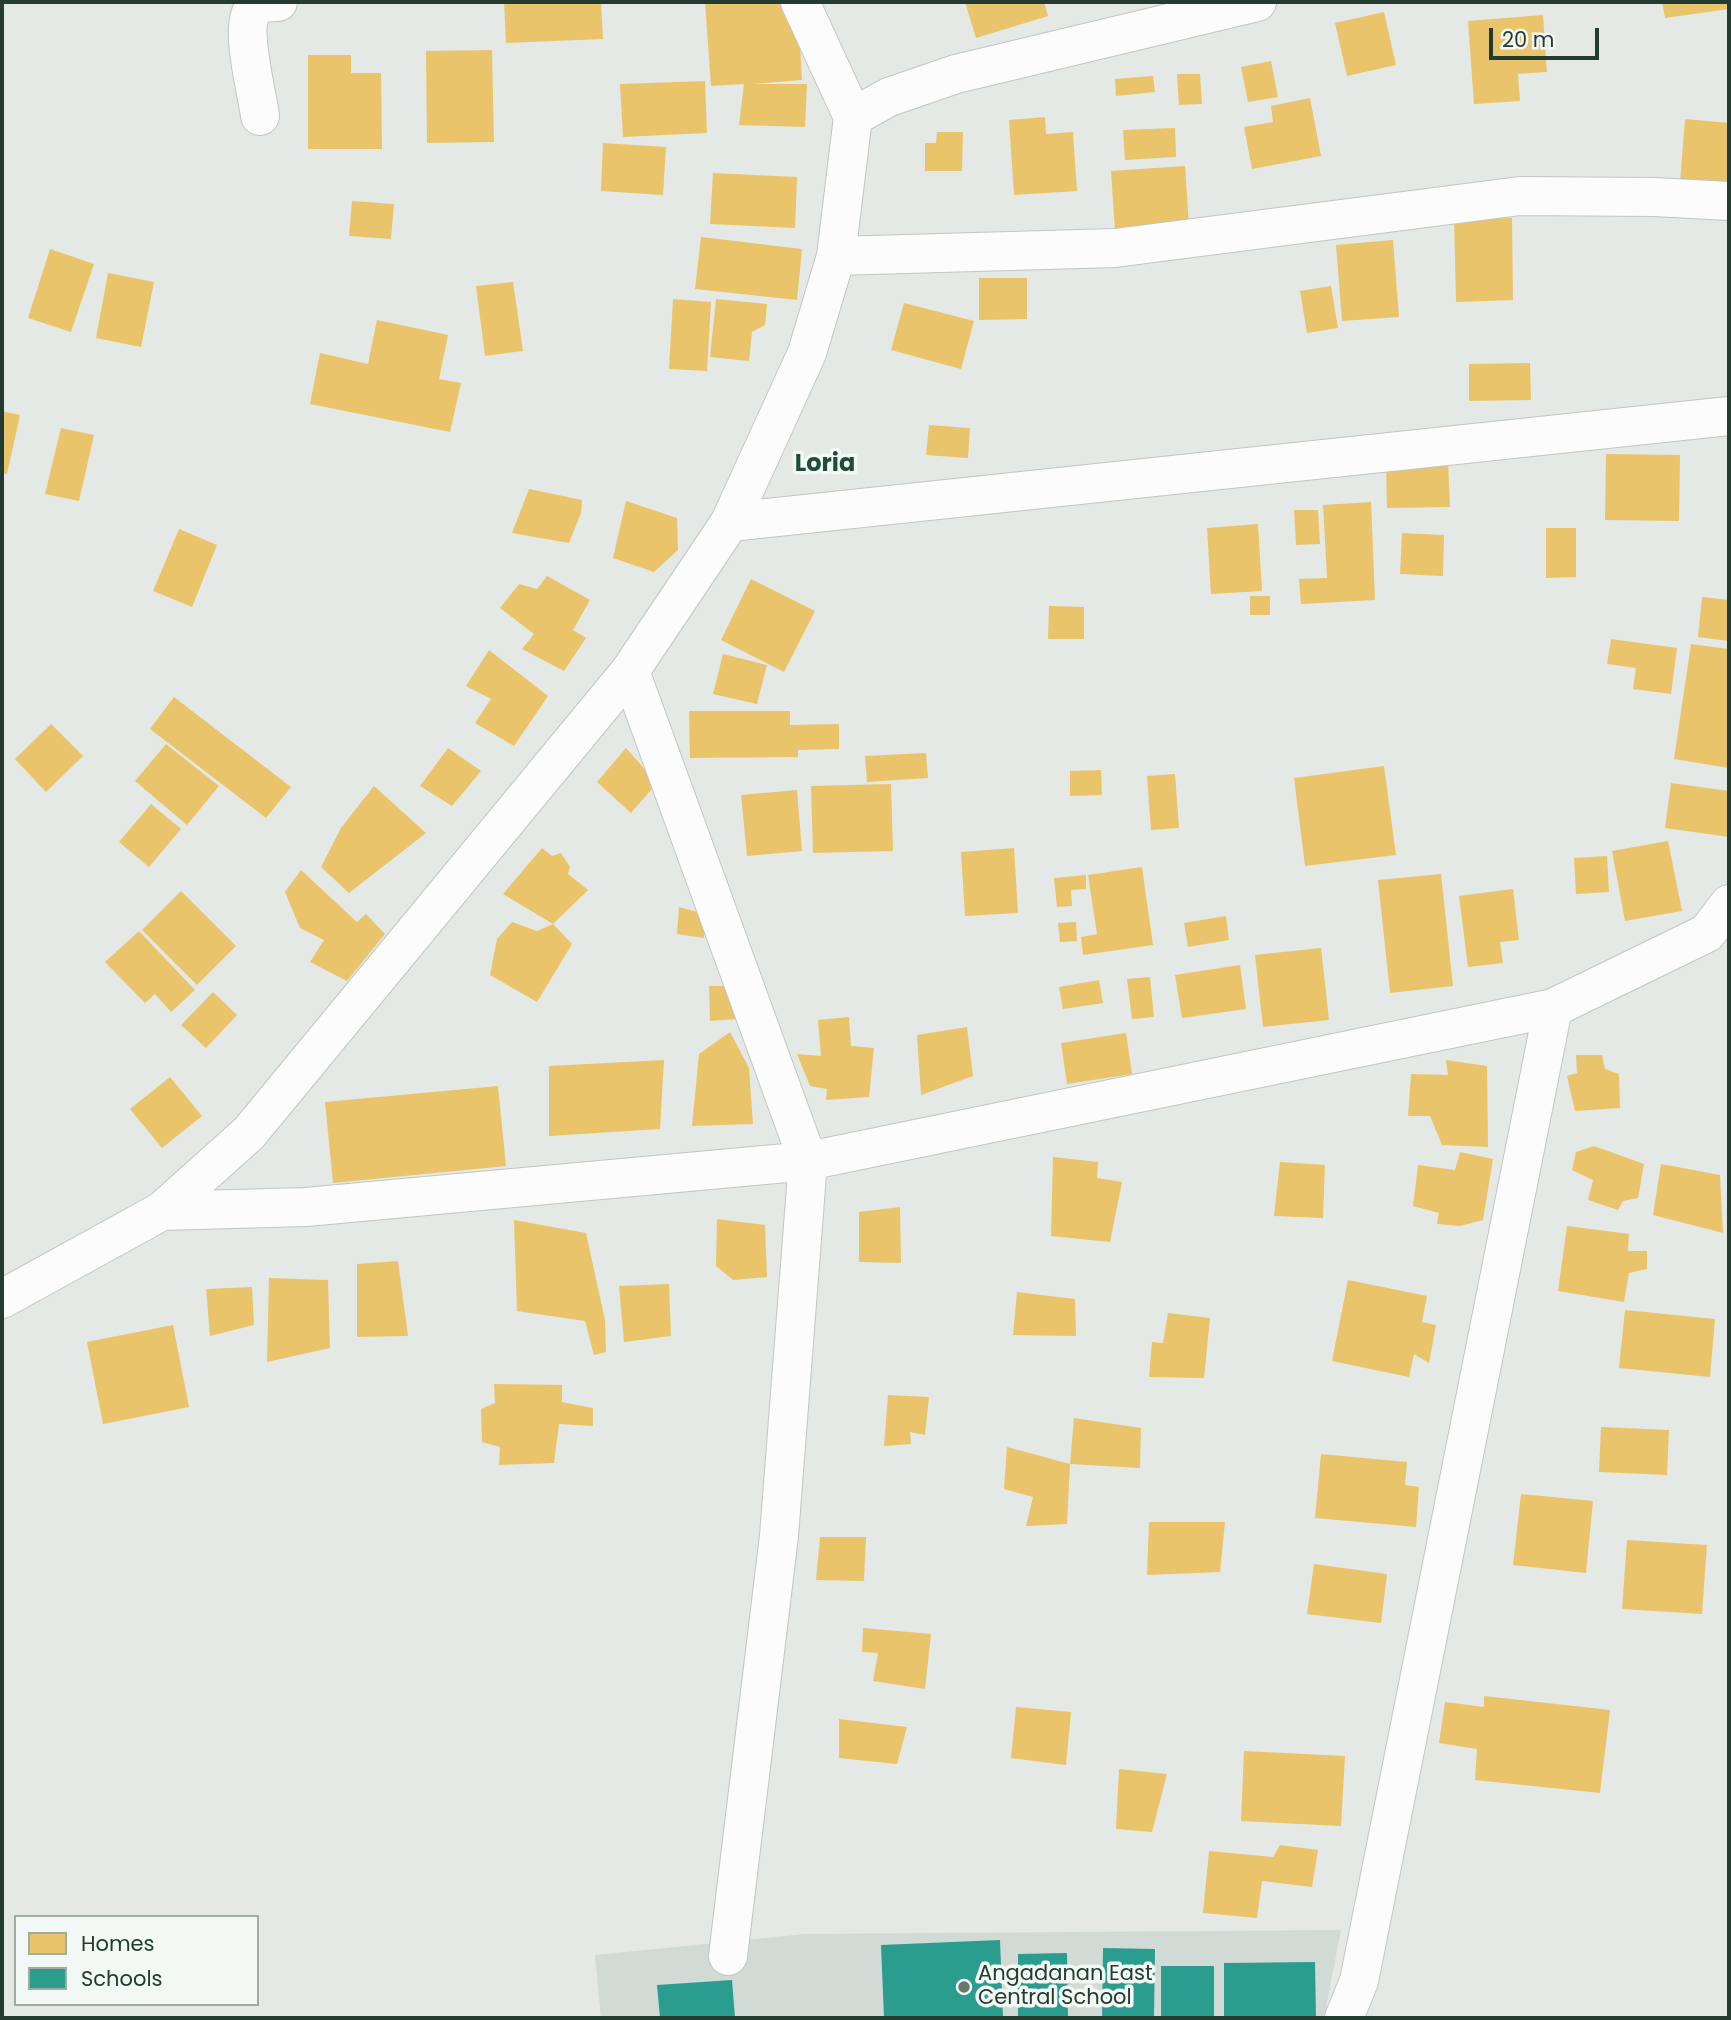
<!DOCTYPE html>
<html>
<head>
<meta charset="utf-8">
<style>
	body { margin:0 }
	#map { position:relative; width:1731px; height:2020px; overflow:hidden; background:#e4e9e6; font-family:Poppins,sans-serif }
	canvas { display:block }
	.frame { position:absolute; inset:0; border:4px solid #233b31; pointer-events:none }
	.legend { position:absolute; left:14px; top:1915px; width:245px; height:91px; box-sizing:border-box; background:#f2f8f4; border:2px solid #9faca6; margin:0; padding:9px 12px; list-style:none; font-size:21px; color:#233b31 }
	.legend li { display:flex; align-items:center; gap:14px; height:35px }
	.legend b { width:35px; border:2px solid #9faca6 }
	.scale { position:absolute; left:1489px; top:28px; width:110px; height:32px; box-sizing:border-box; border:4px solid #233b31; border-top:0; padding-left:9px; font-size:21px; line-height:24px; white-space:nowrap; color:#233b31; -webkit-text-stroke:5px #f2f8f4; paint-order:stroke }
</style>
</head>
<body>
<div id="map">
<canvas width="1731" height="2020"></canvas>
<div class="frame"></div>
<ul class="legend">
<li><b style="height:19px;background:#e9c46a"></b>Homes</li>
<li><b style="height:19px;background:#2a9d8f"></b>Schools</li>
</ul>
<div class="scale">20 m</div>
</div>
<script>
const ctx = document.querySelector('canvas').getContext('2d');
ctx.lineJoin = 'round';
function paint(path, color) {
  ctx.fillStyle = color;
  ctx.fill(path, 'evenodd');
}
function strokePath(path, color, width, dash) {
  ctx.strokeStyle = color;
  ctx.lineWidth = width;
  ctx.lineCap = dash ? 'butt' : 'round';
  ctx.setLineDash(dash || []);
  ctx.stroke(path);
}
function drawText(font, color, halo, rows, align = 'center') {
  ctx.font = font + ' Poppins,sans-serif';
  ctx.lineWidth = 7;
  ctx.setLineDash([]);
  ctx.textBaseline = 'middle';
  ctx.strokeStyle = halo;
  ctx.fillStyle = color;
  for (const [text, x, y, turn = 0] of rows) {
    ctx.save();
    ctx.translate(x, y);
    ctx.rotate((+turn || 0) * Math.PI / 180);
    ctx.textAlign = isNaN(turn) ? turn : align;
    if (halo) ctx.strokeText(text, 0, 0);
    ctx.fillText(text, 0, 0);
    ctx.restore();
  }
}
const built = new Path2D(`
	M1341 1930 1324 2018H601L595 1955 805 1934Z`);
const homes = new Path2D(`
	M504 2H601L603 39 506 43Z
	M705 2H780L789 14 800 44 802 80 752 84H807L805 127 739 125 744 84 711 86Z
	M965 2H1044L1048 16 976 38Z
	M1662 2H1728L1729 9 1665 18Z
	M1384 12 1396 65 1347 76 1335 23Z
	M1543 15 1547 72 1518 74 1520 101 1474 104 1468 21Z
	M492 50 494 142 427 143 426 51Z
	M308 55H351V73H381L382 149H308Z
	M1271 61 1278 97 1248 102 1241 67Z
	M1177 74H1200L1202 104 1179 105Z
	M1153 76 1155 92 1116 96 1115 79Z
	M705 81 707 133 623 137 620 84Z
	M1310 98 1321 156 1252 169 1244 127 1273 122 1271 106Z
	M1045 117 1046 134 1073 132 1077 191 1014 195 1009 120Z
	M1685 119 1729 123V187L1680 183Z
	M1175 128 1176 157 1125 160 1123 130Z
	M937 132H963L962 171H925V143H936Z
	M603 143 666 147 663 195 601 191Z
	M1185 166 1189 226 1115 231 1111 171Z
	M713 173 797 177 795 228 710 224Z
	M352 201 394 204 391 239 349 236Z
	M1512 218 1513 300 1456 302 1454 219Z
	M701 237 802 249 797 300 695 289Z
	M1393 240 1399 317 1342 321 1336 245Z
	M50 249 94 264 71 332 28 318Z
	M108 273 154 282 141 347 96 338Z
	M979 278H1027V319L979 320Z
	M513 282 523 351 485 356 476 286Z
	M1331 286 1338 328 1307 333 1300 291Z
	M673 299 711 302 707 371 669 369Z
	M716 299 767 304 765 325 752 332 749 361 710 357Z
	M904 303 974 321 961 369 891 350Z
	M377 320 448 335 439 379 461 383 450 432 310 404 320 353 368 364Z
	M1530 363 1531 400 1469 401V364Z
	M2 411 20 415 7 474 2 473Z
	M929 425 970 428 968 458 926 455Z
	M61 428 94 435 79 501 45 494Z
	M1606 454 1680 455 1679 521 1605 520Z
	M1448 460 1450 507 1387 508 1386 461Z
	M529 489 582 500 581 513 569 543 512 533Z
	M626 501 677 518 678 550 654 572 613 558Z
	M1371 502 1375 600 1301 604 1299 579 1327 578 1323 505Z
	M1294 510H1318L1320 544 1296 545Z
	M1258 524 1262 591 1211 594 1207 528Z
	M1546 528H1576V577L1546 578Z
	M179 529 217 545 192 607 153 591Z
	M1402 533 1444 535 1443 576 1400 574Z
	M547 576 590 600 573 630 586 638 564 671 522 649 534 634 500 608 519 584 537 589Z
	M751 579 815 611 784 672 721 640Z
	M1250 596H1270V615H1250Z
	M1702 597 1729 600V641L1698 637Z
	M1049 606 1084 607V639H1048Z
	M1611 639 1677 648 1671 694 1633 689 1636 668 1607 664Z
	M1691 644 1729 649V768L1674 759Z
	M489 650 548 696 514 746 475 723 491 699 466 686Z
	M723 654 767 665 757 704 713 694Z
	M174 697 291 787 266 818 150 729Z
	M689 711H790V725L839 724V749L798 750V757L690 758Z
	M51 724 83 756 46 792 15 759Z
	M166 744 219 786 187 825 135 781Z
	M448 748 481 771 452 806 420 786Z
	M626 748 657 783 631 813 597 782Z
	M926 753 928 778 867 782 865 756Z
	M1384 766 1396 855 1305 866 1294 778Z
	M1101 770 1102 795 1070 796V771Z
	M1175 774 1179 828 1151 830 1147 776Z
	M1671 783 1729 791V837L1665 828Z
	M891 784 893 851 813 853 811 786Z
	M374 786 426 833 349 893 321 867 341 828Z
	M797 790 802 851 747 856 741 795Z
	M151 804 181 829 149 867 119 842Z
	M1668 841 1682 911 1625 921 1612 851Z
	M542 848 552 856 561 853 570 867 568 874 588 890 553 924 503 894Z
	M1014 848 1018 913 965 916 961 852Z
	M1607 856 1609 892 1576 894 1574 858Z
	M1142 867 1153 945 1083 955 1081 937 1097 934 1088 875Z
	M301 870 357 922 366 914 385 934 347 981 310 962 324 940 300 928 285 892Z
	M1441 874 1453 986 1390 993 1378 880Z
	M1086 875V889L1071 890 1072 906 1057 907 1054 878Z
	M1513 889 1519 940 1500 942 1503 963 1468 967 1459 896Z
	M181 891 236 946 197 985 142 930Z
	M679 907 705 914 704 938 677 934Z
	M1226 916 1229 940 1188 947 1184 923Z
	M512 922 537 931 553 924 572 944 537 1002 490 975 497 939Z
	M1076 922 1077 941 1060 942 1058 923Z
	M139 931 195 990 171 1012 155 994 145 1003 105 962Z
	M1321 948 1329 1020 1263 1027 1255 955Z
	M1240 965 1246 1009 1182 1018 1175 975Z
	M1150 977 1154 1017 1132 1019 1127 979Z
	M1099 980 1103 1003 1063 1009 1059 987Z
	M709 986H736V1019L710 1021Z
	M213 992 237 1015 206 1048 181 1025Z
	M849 1017 851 1046 874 1048 869 1097 826 1100 827 1089 810 1086 797 1054 821 1056 818 1020Z
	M967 1027 973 1076 921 1095 917 1035Z
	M730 1032 749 1068 753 1124 692 1126 699 1054Z
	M1126 1033 1132 1074 1067 1084 1061 1043Z
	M1576 1055H1602L1605 1069 1619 1074 1620 1108 1575 1111 1567 1076 1577 1073Z
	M664 1060 660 1129 549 1136V1066Z
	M1446 1060 1487 1066 1488 1147 1442 1145 1430 1116H1408L1411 1074 1448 1075Z
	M170 1077 202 1116 162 1148 130 1109Z
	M498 1086 506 1166 333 1183 325 1102Z
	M1594 1146 1644 1164 1638 1198 1623 1201 1618 1210 1588 1200 1593 1180 1572 1170 1576 1152Z
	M1460 1152 1493 1159 1483 1220 1460 1226 1437 1224 1439 1213 1413 1206 1418 1165 1455 1170Z
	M1053 1157 1098 1162 1097 1178 1122 1182 1110 1242 1051 1236Z
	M1280 1162 1325 1165 1323 1218 1274 1216Z
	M1661 1164 1720 1175 1723 1233 1653 1215Z
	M900 1207 901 1263 859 1262V1212Z
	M717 1219 765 1225 767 1277 733 1280 716 1266Z
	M514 1220 586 1233 605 1320 606 1352 594 1355 585 1321 517 1311Z
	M1567 1226 1629 1234 1628 1251H1647V1269L1629 1273 1624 1302 1558 1291Z
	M398 1261 408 1336 357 1337V1264Z
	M269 1278 328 1280 330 1348 267 1362Z
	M1348 1280 1427 1296 1422 1322 1436 1325 1429 1363 1414 1354 1409 1377 1332 1361Z
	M669 1284 671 1336 624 1342 619 1286Z
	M252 1287 254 1325 210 1336 206 1289Z
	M1017 1292 1075 1299 1076 1336 1013 1335Z
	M1625 1310 1715 1319 1710 1377 1619 1368Z
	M1168 1313 1210 1318 1204 1378 1149 1377 1152 1342 1163 1343Z
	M173 1325 189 1407 103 1424 87 1342Z
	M494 1384 562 1385V1402L593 1408V1426L559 1424 554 1463 499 1465 500 1447 482 1442 481 1409 495 1403Z
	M888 1395 929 1397 925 1435 910 1432 911 1444 884 1446Z
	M1074 1418 1141 1428 1140 1468 1070 1464Z
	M1601 1427 1669 1430 1667 1475 1599 1472Z
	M1007 1447 1070 1464 1067 1524 1026 1526 1033 1497 1004 1489Z
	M1321 1454 1407 1462 1405 1485 1419 1487 1416 1527 1315 1518Z
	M1521 1494 1593 1501 1586 1573 1513 1565Z
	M1149 1522H1225L1220 1572 1147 1575Z
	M820 1537H866L864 1581 816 1580Z
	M1627 1540 1707 1545 1702 1614 1622 1609Z
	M1314 1564 1387 1574 1381 1623 1307 1614Z
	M863 1628 931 1634 925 1689 873 1681 878 1653 862 1652Z
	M1484 1696 1610 1710 1600 1793 1475 1780 1477 1749 1439 1743 1445 1702 1484 1707Z
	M1016 1707 1071 1712 1066 1765 1011 1758Z
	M839 1719 907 1727 897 1764 839 1758Z
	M1244 1751 1345 1756 1341 1826 1241 1821Z
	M1119 1769 1167 1774 1152 1832 1116 1829Z
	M1280 1845 1318 1850 1312 1887 1262 1881 1257 1918 1203 1913 1209 1851 1273 1857Z`);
const schools = new Path2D(`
	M1000 1940 1003 2018H884L881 1945Z
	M1103 1948 1155 1949 1154 2018H1102Z
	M1067 1953 1068 2018H1018V1954Z
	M1315 1962 1316 2017 1224 2018V1963Z
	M1161 1966H1214V2018H1161Z
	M732 1980 735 2018H660L657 1985Z`);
const minor = new Path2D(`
	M800 2 853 117
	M260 116C257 92 240 30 252 11 258 2 269 2 278 2
	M836 256 1115 248 1520 196 1654 197 1729 201
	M730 522 1729 416
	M630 671 808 1161 779 1536 728 1956
	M162 1211 306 1207 808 1161 1553 1008 1707 933 1729 904
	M1344 2018 1359 1981 1553 1008`);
const tertiary = new Path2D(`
	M2 1299 162 1211 249 1133 630 671 730 522 807 353 836 256 853 117 889 97 956 74 1257 2`);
const markers = [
	[964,1987,7,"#677870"]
];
const poiNames = [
	["Angadanan East",978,1975],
	["Central School",978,1999]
];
const quarterNames = [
	["Loria",825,465]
];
paint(built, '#d2dad5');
paint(homes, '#e9c46a');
paint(schools, '#2a9d8f');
strokePath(minor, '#c1c6c3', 40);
strokePath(tertiary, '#c1c6c3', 40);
strokePath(minor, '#fbfcfb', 38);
strokePath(tertiary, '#fbfcfb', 38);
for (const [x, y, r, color] of markers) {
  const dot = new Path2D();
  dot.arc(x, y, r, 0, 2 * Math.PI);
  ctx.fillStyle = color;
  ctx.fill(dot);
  strokePath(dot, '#f2f8f4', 2.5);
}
drawText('21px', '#233b31', '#f2f8f4', poiNames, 'left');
drawText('bold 24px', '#204c3b', '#f2f8f4', quarterNames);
</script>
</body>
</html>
